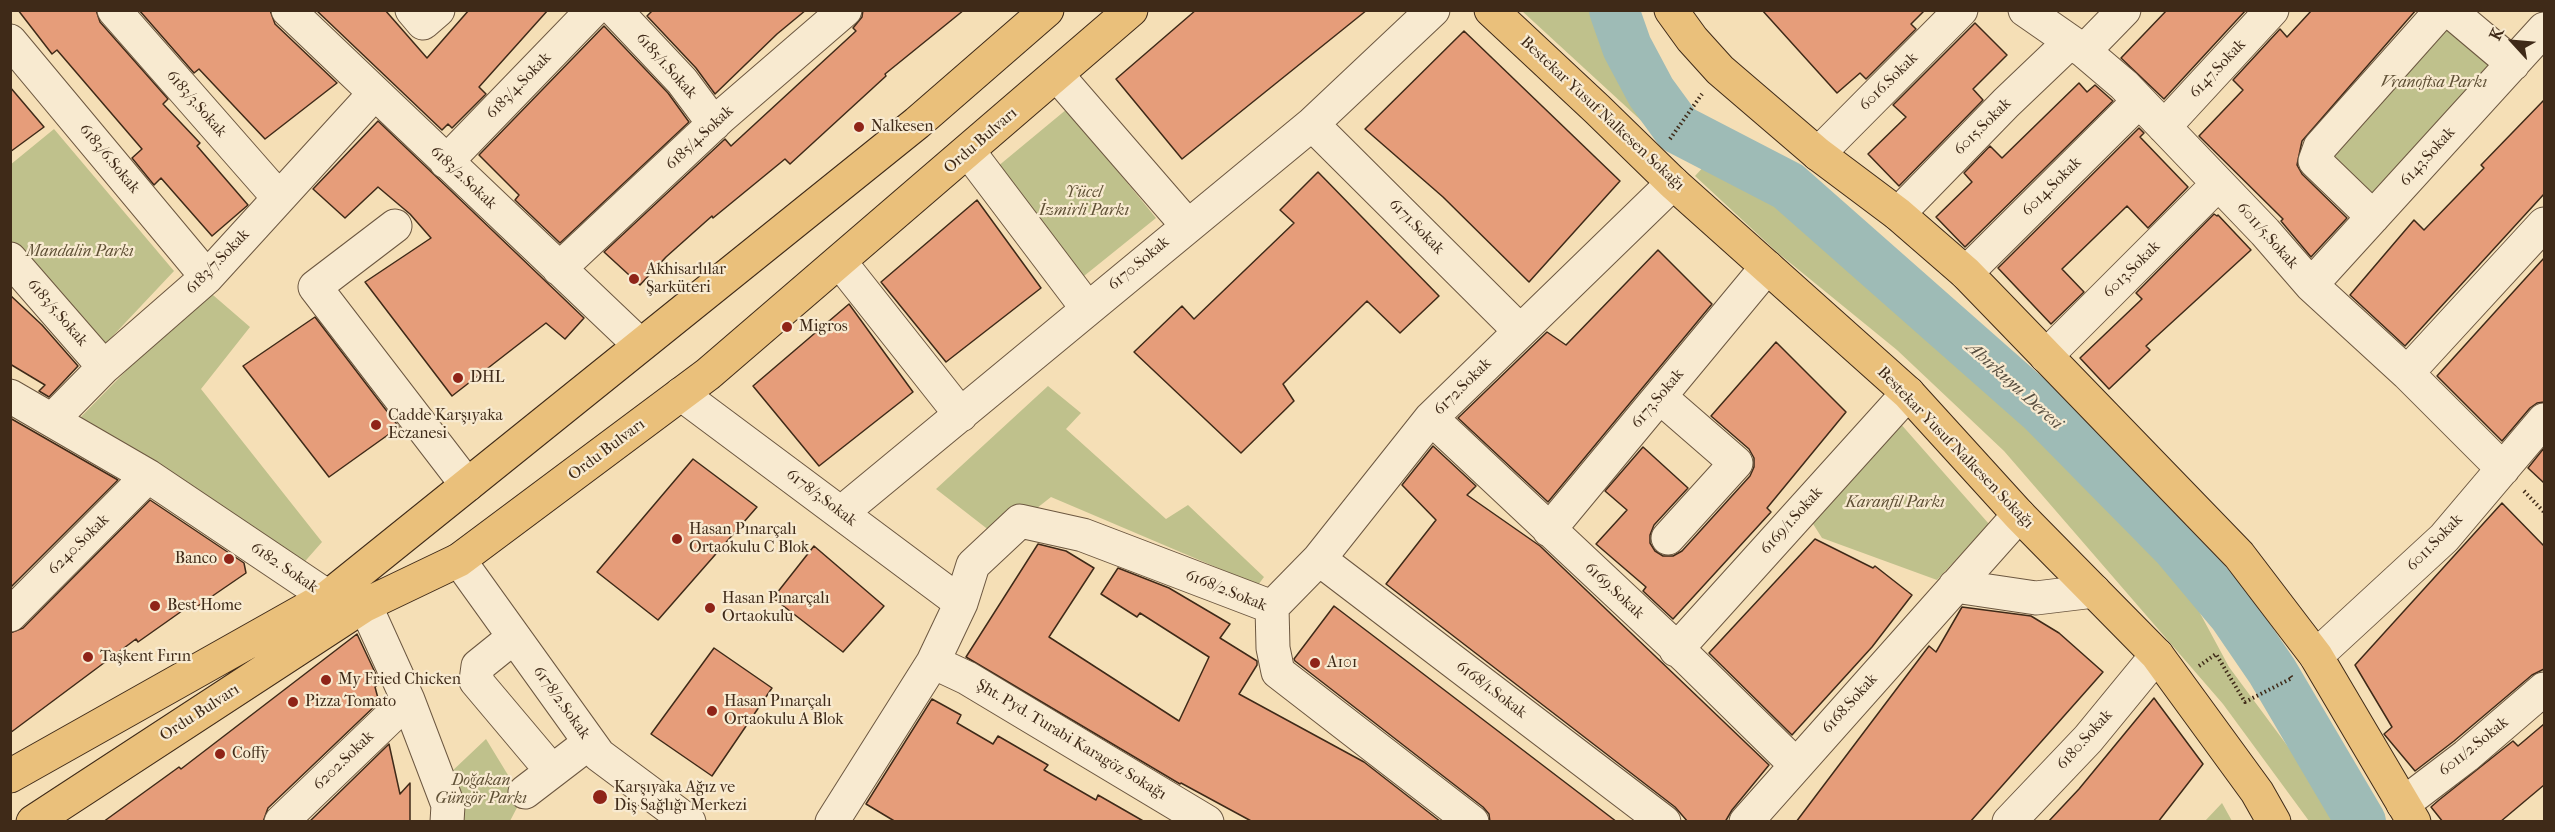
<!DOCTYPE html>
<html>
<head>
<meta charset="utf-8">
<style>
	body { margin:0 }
	#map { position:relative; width:2555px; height:832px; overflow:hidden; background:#f5dfb6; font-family:"IM FELL French Canon",serif }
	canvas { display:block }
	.frame { position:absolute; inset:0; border:12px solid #3f2a18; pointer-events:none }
	.north { position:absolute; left:2483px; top:12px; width:60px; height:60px; -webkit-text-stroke:4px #f8ead0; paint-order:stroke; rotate:296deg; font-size:16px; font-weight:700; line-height:24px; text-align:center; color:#3f2a18 }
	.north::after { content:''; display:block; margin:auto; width:21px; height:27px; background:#3f2a18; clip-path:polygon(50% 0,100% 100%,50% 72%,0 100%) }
</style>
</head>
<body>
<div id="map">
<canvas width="2555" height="832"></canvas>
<div class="frame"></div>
<div class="north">K</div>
</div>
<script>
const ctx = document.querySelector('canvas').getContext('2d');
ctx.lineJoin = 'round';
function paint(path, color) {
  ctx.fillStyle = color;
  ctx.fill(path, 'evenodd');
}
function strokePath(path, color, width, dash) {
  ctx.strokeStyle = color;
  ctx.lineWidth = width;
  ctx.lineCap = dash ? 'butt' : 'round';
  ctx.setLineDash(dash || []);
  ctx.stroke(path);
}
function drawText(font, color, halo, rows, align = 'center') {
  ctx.font = font + ' "IM FELL French Canon",serif';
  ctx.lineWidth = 4.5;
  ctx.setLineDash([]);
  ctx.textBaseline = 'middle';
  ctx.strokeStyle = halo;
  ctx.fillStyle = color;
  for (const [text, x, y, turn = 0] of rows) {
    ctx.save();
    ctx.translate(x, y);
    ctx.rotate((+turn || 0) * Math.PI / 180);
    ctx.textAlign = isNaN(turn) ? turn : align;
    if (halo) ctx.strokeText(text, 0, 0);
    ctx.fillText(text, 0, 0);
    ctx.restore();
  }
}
const green = new Path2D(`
	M1522 11H1596L1622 73 1666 128 1646 125Z
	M2442 26 2492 68 2369 200 2320 159Z
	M1067 109 1156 218 1084 276 997 167Z
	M54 129 174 271 92 358 11 264 10 165Z
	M1707 163 1778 201 1875 276 1949 347 2187 589 2229 667 2343 821H2309L2223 704 2004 451 1897 350 1778 253 1695 176Z
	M206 289 250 327 201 389 322 542 300 567 74 424Z
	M1048 386 1081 413 1066 429 1166 519 1188 505 1264 577 1258 585 1051 497 999 538 936 489Z
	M1899 422 1989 524 1937 580 1822 538 1808 516Z
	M486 739 522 798 510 821H453L449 774Z
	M2222 803 2232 821H2205Z`);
const river = new Path2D(`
	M1614 10 1627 47 1651 92 1678 129 1788 186 2042 410 2176 546 2233 614 2272 671 2361 822`);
const building = new Path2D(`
	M18 10H96L100 22 168 99 163 104 200 143 197 146 248 205 212 236 161 178 154 185 132 158 142 149 57 50 52 54Z
	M139 10H270L275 24 337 83 265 139 199 69 194 73Z
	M316 10H385L427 58 469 10H548L479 87 486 94 452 128 448 124 442 130Z
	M653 10H806L777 34 715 94 696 68 647 16Z
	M863 10H964L885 74 886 76 790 164 785 159 713 218 712 216 666 257 640 285 604 252 725 139 731 146 856 31 853 28 862 17Z
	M1196 10H1367L1182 159 1116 79Z
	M1762 10H1925L1911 24 1916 29 1866 79 1860 73 1837 93Z
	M2167 10H2246L2164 99 2121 58Z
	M2312 10H2416L2302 141 2297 165 2302 174 2347 218 2311 257 2281 221 2283 219 2199 136 2243 90 2233 80 2280 29 2287 37Z
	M1975 23 2007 55 1973 89 1983 100 1899 186 1868 154 1906 117 1893 105Z
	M604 26 668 93 689 122 560 243 515 200 519 195 479 155Z
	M1464 31 1620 181 1529 282 1443 197 1365 129Z
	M2079 83 2087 92 2095 85 2113 101 1965 247 1936 217 1972 182 1964 173 1990 146 2002 158Z
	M10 87 44 127 10 152Z
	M2544 100V194L2405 346 2350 295 2414 220 2424 230 2484 168 2481 165Z
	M378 121 584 318 565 339 546 323 452 396 365 282 431 238 410 214 378 187 345 218 313 189Z
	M2139 128 2144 133 2140 137 2188 187 2148 228 2127 206 2062 269 2084 292 2051 324 1998 268Z
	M1318 172 1439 296 1400 333 1367 301 1283 384 1294 401 1241 453 1134 352 1182 306 1194 319 1294 223 1280 210Z
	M977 200 1041 288 946 362 881 282Z
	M2214 214 2217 216 2218 215 2251 250 2146 346 2150 350 2109 389 2080 358 2142 299 2136 293Z
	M1658 250 1712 304 1548 502 1458 418 1547 332 1566 345Z
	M2544 258V402L2537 403 2530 408 2502 441 2437 376Z
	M10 295 42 325 78 366 49 397 39 391 45 385 10 364Z
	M849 304 913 392 819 466 753 386Z
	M315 317 399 427 329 477 243 366Z
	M1776 342 1846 412 1767 508 1771 512 1673 619 1643 591 1646 587 1596 544 1627 510 1605 491 1643 447 1688 488 1654 525 1650 535V543L1655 551 1663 556H1673L1682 551 1750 476 1754 467V458L1749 449 1711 416Z
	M10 418 118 480 10 588Z
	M1433 446 1476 486 1467 495 1540 546 1769 765 1732 810 1725 822H1688L1675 807 1386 584 1436 520 1402 485Z
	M2544 448V483L2528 468Z
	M693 459 757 507 658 620 597 572Z
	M150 500 244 563 246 573 192 610 189 606 138 642 136 639 10 733V633L23 628Z
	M2502 503 2544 546V669L2532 675 2454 741 2415 771 2384 734 2392 727 2355 665Z
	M1815 539 1873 568 1875 566 1912 595 1872 647 1792 735 1709 653Z
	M1038 544 1066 551 1094 568 1049 637 1179 721 1209 657 1140 613 1137 617 1101 594 1118 568 1169 588 1230 624 1220 638 1257 661V665L1239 694 1364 762 1441 822H1253L1181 783 1180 784 966 657Z
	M814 546 884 606 843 652 773 598Z
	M1334 606 1409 663 1617 822H1490L1489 814 1483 807 1295 661 1294 659Z
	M1962 607 2031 616 2059 633 2103 672 1970 822H1796L1929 646 1936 652Z
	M357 634 380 683 375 687 379 702 268 808 263 822H103L179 767 181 769Z
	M714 648 772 688 712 776 651 734Z
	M2154 698 2203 764 2158 822H2048L2079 789Z
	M932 699 961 715 957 723 993 744 998 736 1048 765 1044 770 1096 800 1098 795 1145 822H896L866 804Z
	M2544 724V785L2500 822H2443L2431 807 2439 800 2513 741 2518 746Z
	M389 744 400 794 410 783V822H309Z`);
const path = new Path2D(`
	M1670 139 1702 94
	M2524 491 2544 512
	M2199 666 2216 654 2245 702 2292 678 2290 675`);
const minor = new Path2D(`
	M114 10 279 198
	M288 10 640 345
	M412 10 423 23 438 10
	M615 10 682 81 714 124
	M2025 10 2084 51 2124 85 2265 232 2311 285 2407 373 2503 469
	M2449 10 2513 64
	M10 41 207 277
	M2084 51 2124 10
	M1057 75 1187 225
	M1312 124 1520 331
	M2164 127 2272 10
	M969 152 1087 308
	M1818 154 1961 10
	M446 162 593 10
	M1898 214 2006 103 2070 42
	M2373 217 2315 161 2320 147 2442 10
	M395 226 315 287 467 485
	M10 259 104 367
	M840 262 961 415
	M559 269 721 117 845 10
	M1966 273 2139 101
	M2311 285 2544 29
	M2046 356 2218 184
	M2407 373 2544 224
	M681 394 961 603
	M10 396 148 476 328 597 365 605 408 700 448 805 447 822
	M1660 397 1736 463 1668 538
	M1431 418 1688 659 1796 765
	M52 420 104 367 207 277 374 94
	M841 513 1312 124 1433 10
	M1549 530 1767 267
	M1319 559 1664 822
	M459 560 599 755 689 822
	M1955 586 2036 598 2094 591
	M1272 607 1319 559 1431 418 1673 183
	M1272 607 1273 648 1278 672 1472 822
	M10 615 148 476
	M514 637 478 666 476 681 551 770
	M1676 650 1908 393
	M2316 656 2444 538 2544 420
	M933 662 967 678 1207 822
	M525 792 589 743
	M2403 804 2466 756 2544 689
	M281 822 408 700
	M832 822 933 662 961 603 973 565 1020 521 1083 535 1272 607
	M1746 822 2019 515
	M2009 822 2088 739 2157 655`);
const major = new Path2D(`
	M1491 10 1597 109 1673 183 1908 393 2019 515 2157 655 2257 792 2274 822
	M1671 10 1692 39 1720 70 1818 154 1898 214 1966 273 2239 555 2316 656 2414 822
	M10 776 328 597 917 123 1047 10
	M33 822 365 605 459 560 708 374 1131 10`);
const markers = [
	[859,127,6,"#8f2418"],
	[634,279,6,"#8f2418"],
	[787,327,6,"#8f2418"],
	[458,378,6,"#8f2418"],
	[376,425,6,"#8f2418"],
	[677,539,6,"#8f2418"],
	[229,559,6,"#8f2418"],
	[155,606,6,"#8f2418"],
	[710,608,6,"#8f2418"],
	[88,657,6,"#8f2418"],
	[1315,663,6,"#8f2418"],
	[326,680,6,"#8f2418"],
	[293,702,6,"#8f2418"],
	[712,711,6,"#8f2418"],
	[220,754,6,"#8f2418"],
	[600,797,8,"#8f2418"]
];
const streetNames = [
	["6185/1.Sokak",666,66,48],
	["6147.Sokak",2218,69,-47],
	["6016.Sokak",1889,82,-45],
	["6183/4.Sokak",519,86,-46],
	["6183/3.Sokak",196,104,49],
	["Bestekar Yusuf Nalkesen Sokağı",1602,114,43],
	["6015.Sokak",1983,127,-45],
	["6185/4.Sokak",700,138,-43],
	["Ordu Bulvarı",981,141,-41],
	["6143.Sokak",2428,157,-48],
	["6183/6.Sokak",109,159,50],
	["6183/2.Sokak",463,178,43],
	["6014.Sokak",2052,187,-45],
	["6171.Sokak",1416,227,45],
	["6011/5.Sokak",2267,236,48],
	["6183/7.Sokak",218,262,-46],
	["6170.Sokak",1139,264,-40],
	["6013.Sokak",2132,270,-45],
	["6183/5.Sokak",57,313,49],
	["6172.Sokak",1463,387,-45],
	["6173.Sokak",1658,399,-50],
	["Bestekar Yusuf Nalkesen Sokağı",1955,448,46],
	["Ordu Bulvarı",607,450,-37],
	["6178/3.Sokak",821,498,37],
	["6169/1.Sokak",1792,521,-48],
	["6011.Sokak",2435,543,-46],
	["6240.Sokak",79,545,-45],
	["6182. Sokak",284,568,34],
	["6168/2.Sokak",1226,591,22],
	["6169.Sokak",1614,591,43],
	["6168/1.Sokak",1491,690,37],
	["6178/2.Sokak",561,703,54],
	["6168.Sokak",1850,704,-48],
	["Ordu Bulvarı",200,713,-33],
	["Şht. Pyd. Turabi Karagöz Sokağı",1071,740,31],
	["6180.Sokak",2085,740,-48],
	["6011/2.Sokak",2474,747,-39],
	["6202.Sokak",344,761,-44]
];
const parkNames = [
	["Vranoftsa Parkı",2434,83],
	["Yücel",1084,193],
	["İzmirli Parkı",1084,211],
	["Mandalin Parkı",80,252],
	["Karanfil Parkı",1895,503],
	["Doğakan",481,781],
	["Güngör Parkı",481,799]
];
const poiNames = [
	["Nalkesen",871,127],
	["Akhisarlılar",646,270],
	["Şarküteri",646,288],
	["Migros",799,327],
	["DHL",470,378],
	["Cadde Karşıyaka",388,416],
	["Eczanesi",388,434],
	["Hasan Pınarçalı",689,530],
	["Ortaokulu C Blok",689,548],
	["Banco",217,559,"right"],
	["Hasan Pınarçalı",722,599],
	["Ortaokulu",722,617],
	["Best Home",167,606],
	["Taşkent Fırın",100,657],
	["A101",1327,663],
	["My Fried Chicken",338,680],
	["Pizza Tomato",305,702],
	["Hasan Pınarçalı",724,702],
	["Ortaokulu A Blok",724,720],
	["Coffy",232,754],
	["Karşıyaka Ağız ve",614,788],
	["Diş Sağlığı Merkezi",614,806]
];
const waterNames = [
	["Ahırkuyu Deresi",2014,386,42]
];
paint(green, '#bfc18c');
strokePath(river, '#9ebbb6', 50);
paint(building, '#e69d7a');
strokePath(building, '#3f2a18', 1.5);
strokePath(minor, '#6c5740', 35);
strokePath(major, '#3f2a18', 35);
strokePath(path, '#3f2a18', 4, [1.5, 3]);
strokePath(minor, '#f8ead0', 33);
strokePath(major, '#eac07b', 33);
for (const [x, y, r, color] of markers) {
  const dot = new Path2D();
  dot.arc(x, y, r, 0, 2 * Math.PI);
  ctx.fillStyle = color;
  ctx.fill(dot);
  strokePath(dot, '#f8ead0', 2);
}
drawText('16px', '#3f2a18', '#f8ead0', streetNames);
drawText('italic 16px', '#5f5035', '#f8ead0', parkNames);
drawText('16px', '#3f2a18', '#f8ead0', poiNames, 'left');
drawText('italic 18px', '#574e40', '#f8ead0', waterNames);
</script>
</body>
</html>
